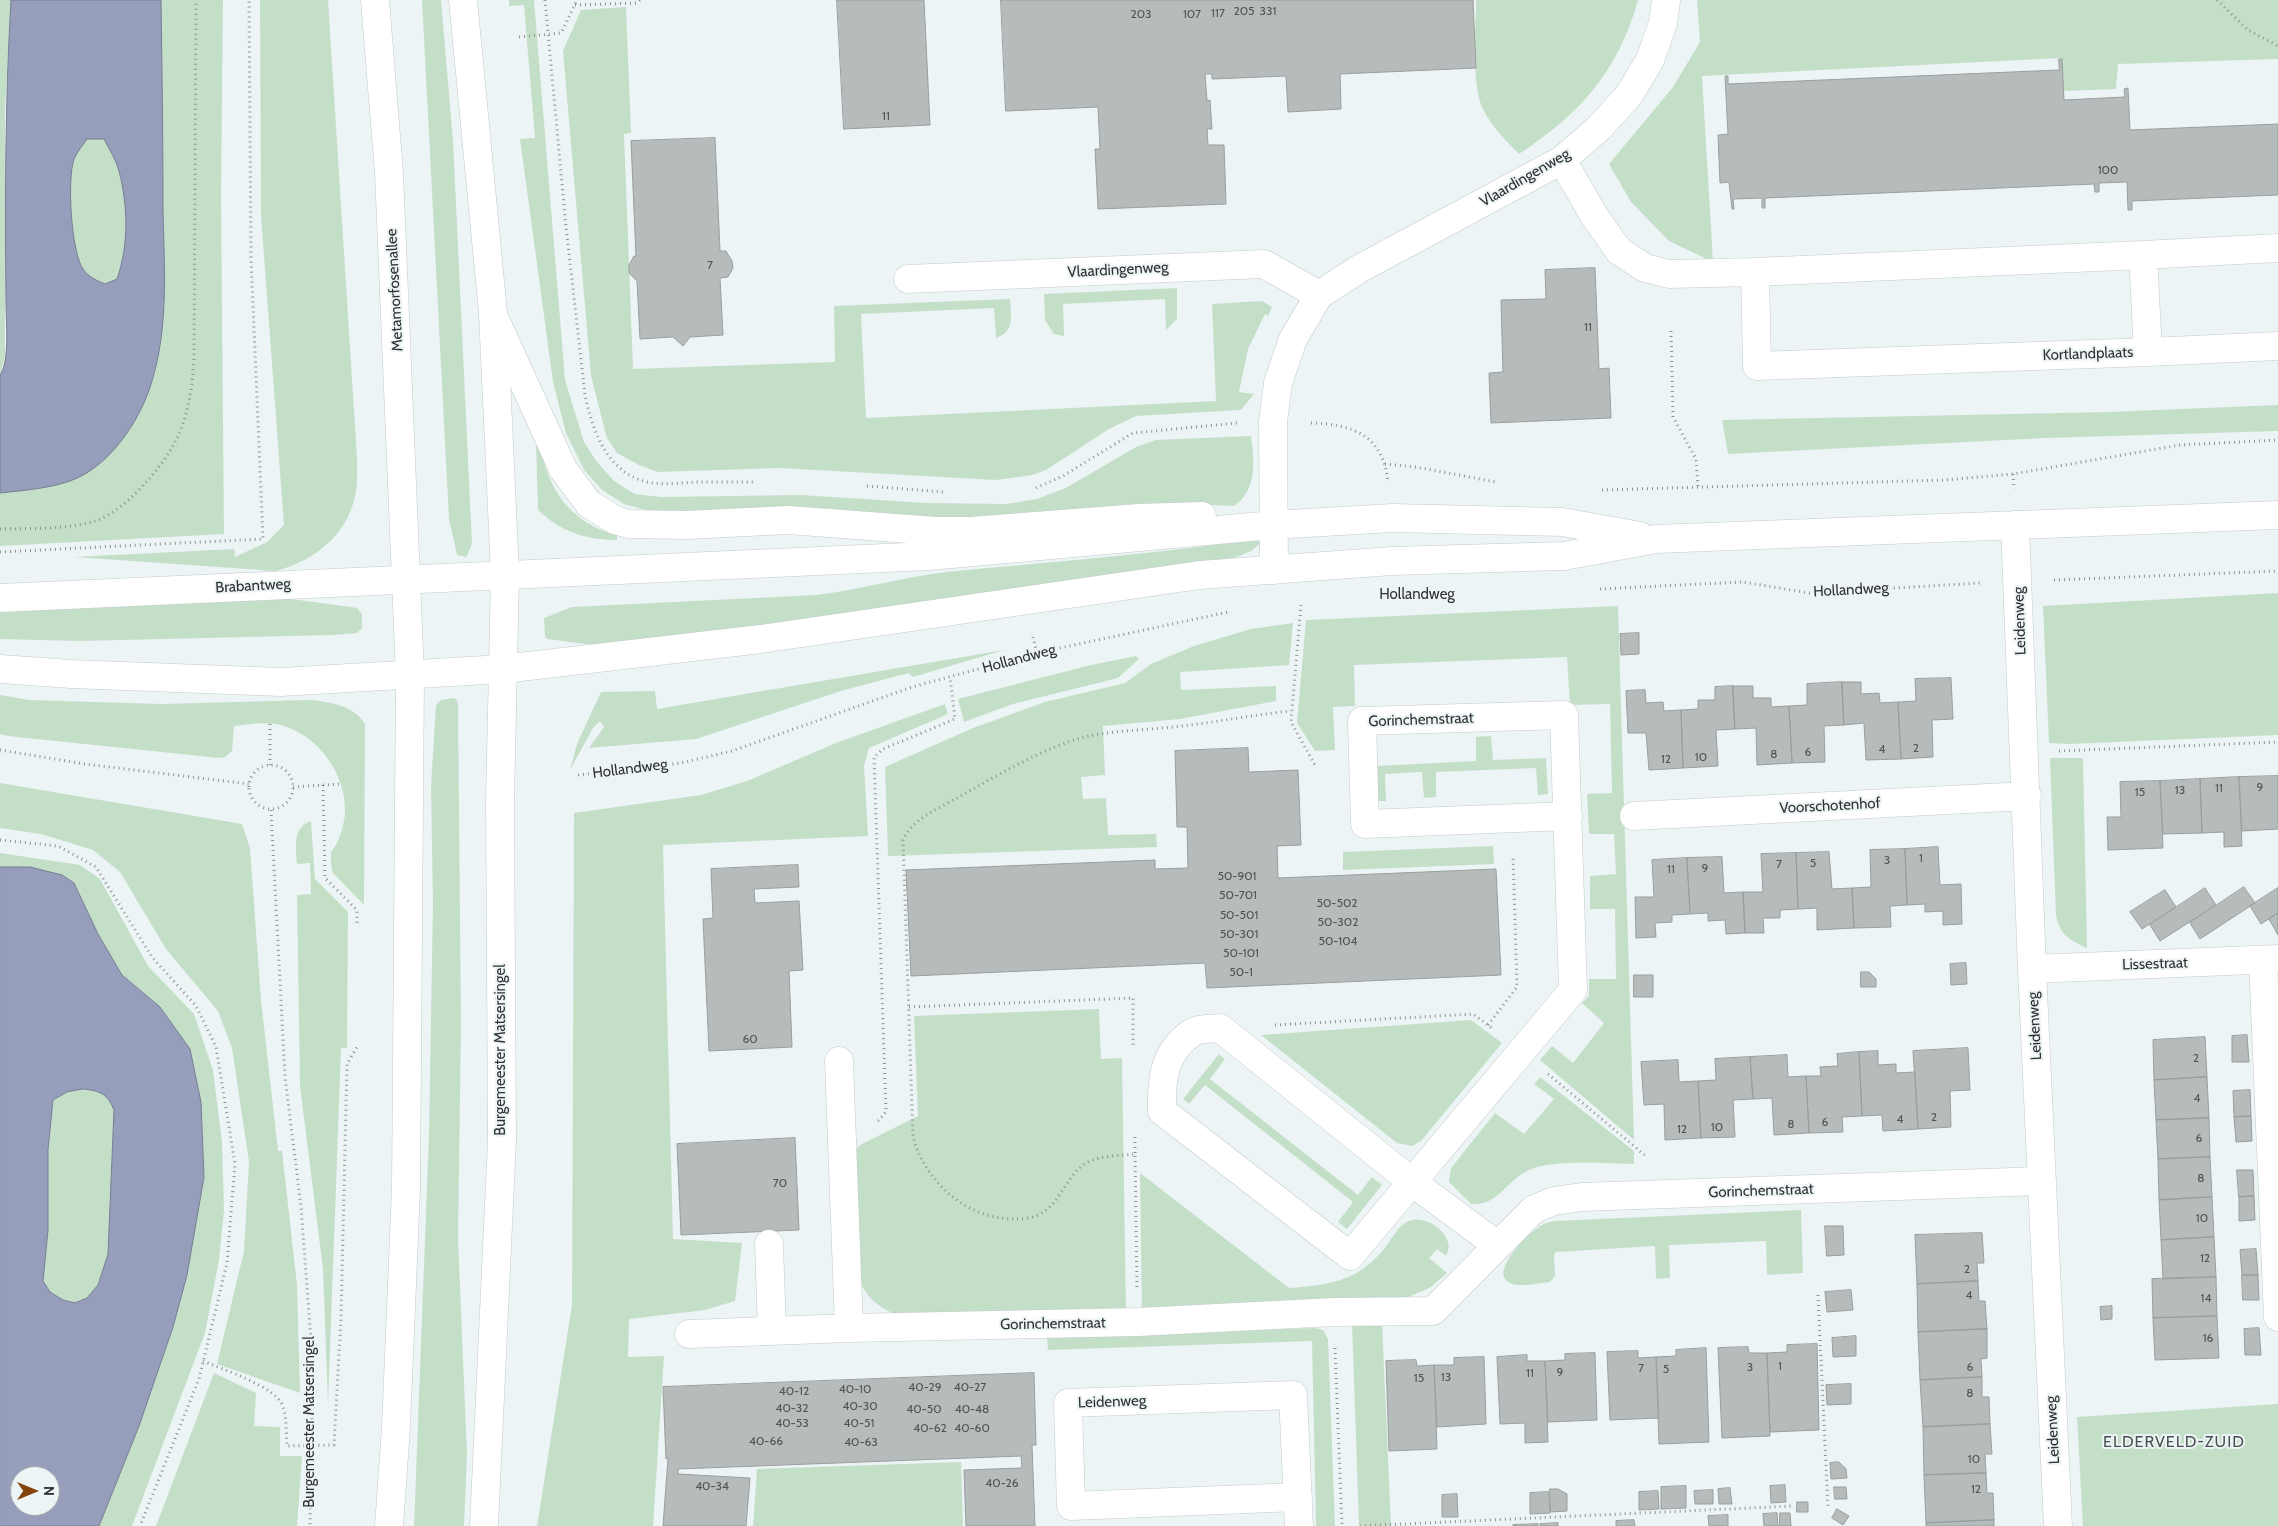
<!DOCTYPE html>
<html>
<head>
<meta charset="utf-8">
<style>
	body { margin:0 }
	#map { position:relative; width:2278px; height:1526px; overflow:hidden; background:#edf4f5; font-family:Cabin,sans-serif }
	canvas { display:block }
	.north { position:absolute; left:10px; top:1466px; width:50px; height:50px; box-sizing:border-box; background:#edf4f5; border:1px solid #a1a6a7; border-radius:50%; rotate:90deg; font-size:14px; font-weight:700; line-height:20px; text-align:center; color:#2e3131 }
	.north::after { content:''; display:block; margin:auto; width:18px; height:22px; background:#834308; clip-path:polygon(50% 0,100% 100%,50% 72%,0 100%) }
</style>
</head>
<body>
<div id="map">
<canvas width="2278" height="1526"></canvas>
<div class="north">N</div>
</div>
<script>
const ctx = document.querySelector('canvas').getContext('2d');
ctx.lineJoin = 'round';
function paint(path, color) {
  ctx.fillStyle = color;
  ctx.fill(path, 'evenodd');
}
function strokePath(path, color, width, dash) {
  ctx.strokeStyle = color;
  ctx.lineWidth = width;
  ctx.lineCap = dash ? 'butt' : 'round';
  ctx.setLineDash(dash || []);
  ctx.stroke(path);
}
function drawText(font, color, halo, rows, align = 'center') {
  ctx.font = font + ' Cabin,sans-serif';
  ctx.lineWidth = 4;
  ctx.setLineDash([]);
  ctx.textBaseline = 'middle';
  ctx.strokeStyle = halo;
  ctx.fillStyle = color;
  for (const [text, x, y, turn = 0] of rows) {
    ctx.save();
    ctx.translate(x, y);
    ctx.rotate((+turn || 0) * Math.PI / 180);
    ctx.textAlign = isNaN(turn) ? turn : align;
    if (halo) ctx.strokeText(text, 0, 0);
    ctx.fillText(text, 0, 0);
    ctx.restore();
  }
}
const green = new Path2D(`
	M0 0H11L5 112V356L0 375Z
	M161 0H223L221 195 224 534 0 546V493L43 488 115 448 131 425 152 383 157 362 164 302Z
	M260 0H328L357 458C357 470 358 484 355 496 347 536 313 561 276 571L74 557 234 549 235 557 267 542 284 525 261 216Z
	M422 0H441L453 141 472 544 466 557 457 555 449 519Z
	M509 0H534L565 380 584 442 597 462 614 481 635 494 661 497 801 495 926 503 1007 504 1037 499 1066 488 1136 447 1156 440 1251 436C1254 461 1258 489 1234 506L1172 503 954 521 825 508 652 512 624 504 602 490 584 470 566 433 553 382 520 139 535 138 524 5 509 6Z
	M1476 0H1638C1618 72 1580 114 1519 154 1505 140 1492 127 1483 109 1471 85 1476 28 1476 0Z
	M1697 0H2278V59L2118 64 2116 89 2063 91 2061 58 1702 76 1713 262 1669 241 1631 202 1609 164 1673 87 1700 42Z
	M626 7 631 133 624 134 633 369 835 362 834 306 1010 299C1011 316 1015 332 996 338L994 308 861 314 866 418 1216 401 1212 304 1262 301 1272 307 1268 316 1265 314 1248 349 1239 392 1254 394 1241 410 1136 416 1109 429 1046 470 1032 475 996 480 779 468 658 472 639 465 617 453 607 438 591 376 563 51 581 10Z
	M87 139H104C109 149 116 160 119 171 128 205 129 245 117 279L105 284C98 281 88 277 83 269 71 251 67 179 74 159 76 152 83 145 87 139Z
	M1177 288V319L1166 330 1165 299 1063 304 1064 336 1054 334 1045 320 1044 294Z
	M2278 405V431L2046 438 1728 454 1722 420 2109 412Z
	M540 442C546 488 571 524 617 535V540C586 540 561 532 538 510L536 443Z
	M1249 540H1259L1261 543 1251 551 1234 558 890 610 594 645 547 639 545 636 544 618 572 607 816 595C860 590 902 577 947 572 1047 562 1148 555 1249 540Z
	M2278 593V735L2070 744 2049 743 2043 606Z
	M285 598 357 608 362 614V628L357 633 333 635 79 641 0 639V612Z
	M1618 606 1634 1140 1540 1060 1552 1046 1573 1063 1604 1023 1582 1003 1589 996V979H1616L1615 909H1590V876L1616 874 1614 834H1589L1587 794 1612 793 1610 704 1570 705 1567 657 1354 665 1355 706 1333 707 1335 750 1315 751 1297 723 1306 620Z
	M1293 623 1289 665 1180 672 1181 690 1276 686V701L1180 719 1103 726 1105 775 1081 777 1083 799 1106 798 1108 835 1156 834 1157 847 888 856 885 767 973 728 1045 702 1125 683 1151 664 1194 646 1251 629Z
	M1004 650 913 677 909 673 844 690 696 739 589 748 604 727 600 721 593 728 570 770 577 744 601 692 655 691 657 709Z
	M1136 656 1139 659 1118 678 1013 704 964 722 958 699 1091 665Z
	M0 695 29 700 161 704 309 700C327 701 357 706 365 725L364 905 332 872C332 867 330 859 331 853 332 850 335 847 337 843 341 835 344 823 345 814 347 776 320 737 284 726 268 721 250 724 234 726L232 751 225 757 219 758 8 736 0 734Z
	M452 698 456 699 458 703 461 1025 458 1239 467 1454 464 1526H414L429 1134 433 903 431 786 436 705 441 700Z
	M945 704 948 714 869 748 864 766 868 836 663 845 673 1239 742 1243 735 1301 705 1310 629 1319 628 1357 664 1356 653 1526H537L572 1305 574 813 701 795 747 781 836 743Z
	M1491 736 1493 760 1546 758 1548 794 1538 795 1536 768 1436 772V797L1424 798 1422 772 1385 774 1386 801H1377L1376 766 1476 761V737Z
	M2050 758H2083L2087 948C2070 941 2060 934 2056 916Z
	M0 783 242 824 250 848 261 1000 278 1151H282L297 1285 300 1393 217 1364 244 1251 249 1162 232 1048 218 1011 166 949 120 872 93 850 41 834 0 828Z
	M311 821 315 879 348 912 347 1048H341L328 1405 323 1269 300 1086 297 895 311 894 310 863 297 864C296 846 292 828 311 821Z
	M1493 846 1494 864 1343 870V852Z
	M0 853 80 865 100 879 148 966 194 1014 213 1070 222 1142 224 1210 219 1260 205 1333 132 1526H99L139 1426 204 1177 201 1102 190 1049 160 1007 122 975 98 934 30 867H0Z
	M1099 1009 1101 1059 1122 1058 1126 1314H895C876 1306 867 1297 858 1278L853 1151 862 1144 918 1116 914 1016Z
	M1471 1020 1502 1043 1421 1141 1412 1146 1397 1143 1261 1035Z
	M1219 1054 1225 1059 1210 1079 1358 1195 1372 1177 1382 1185 1347 1229 1338 1222 1353 1202 1205 1085 1189 1104 1183 1099Z
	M1540 1077 1634 1151V1164C1606 1164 1554 1159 1529 1170 1506 1180 1499 1206 1471 1204L1449 1182 1451 1168 1495 1113 1524 1134 1554 1099 1534 1084Z
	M83 1089C100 1091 107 1093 114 1109L108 1254 98 1285 87 1298 76 1303 63 1300 50 1292 43 1281 48 1230V1150L53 1100 67 1092Z
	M1140 1173 1289 1288C1329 1285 1357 1282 1384 1249 1391 1240 1398 1225 1409 1221 1427 1213 1458 1237 1446 1256L1437 1249 1429 1258 1447 1273 1431 1287 1406 1298 1142 1316Z
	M1801 1210 1803 1273 1767 1275 1766 1241 1669 1245 1670 1278 1656 1279 1655 1246 1556 1252 1554 1254 1555 1276 1550 1282C1539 1283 1515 1289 1507 1281 1492 1268 1531 1230 1544 1224 1547 1222 1552 1222 1555 1221Z
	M1382 1322 1391 1526H1359L1352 1323Z
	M1315 1328 1323 1330 1328 1339 1335 1526H1316L1312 1341 1048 1350 1047 1336Z
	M214 1373 256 1393 254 1426 280 1427V1456H302L297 1526H156Z
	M2278 1404V1526H2083L2077 1417Z
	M961 1462 963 1526H753L757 1469Z`);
const water = new Path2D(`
	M11 0H161C162 69 163 139 163 208 164 266 169 325 152 381 142 416 116 456 85 474 62 488 26 490 0 493V375C10 361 6 321 6 304 5 202 5 101 11 0ZM87 139H104C109 149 116 160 119 171 128 206 129 245 117 279L105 284C98 281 88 277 83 269 71 251 67 179 74 159 77 152 83 145 87 139Z
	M0 867H30L62 875 74 883 98 934 122 975 160 1007 190 1049 201 1102 204 1177 187 1275 173 1327 139 1426 99 1526H0ZM83 1089C100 1091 107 1093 114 1110L108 1254 98 1285 87 1298 75 1303 63 1300 50 1292 43 1281 48 1230V1150L53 1100 67 1092ZM20 1476H50V1506H20Z`);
const building = new Path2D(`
	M837 0H924L930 125 844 129Z
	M1001 0H1473L1476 68 1340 74 1341 109 1288 112 1286 76 1212 79V74H1205L1207 101 1210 100 1212 129H1207L1208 145H1224L1226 204 1098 209 1095 149H1100L1098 107 1006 111Z
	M2059 59H2062L2064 100 2125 97 2124 89 2128 88 2130 130 2278 124V195L2132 201V210H2128L2127 182 2099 183V192H2095L2094 184 1765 198V208H1762V198L1733 199 1734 209H1732L1729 182 1720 183 1718 135 1728 134 1725 76H1728V84L2059 70Z
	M715 138 720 251H726L732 261 733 268 728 277 720 278 723 335 690 337 683 346 673 337 640 339 637 281 629 273V265L634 256H636L631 141Z
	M1595 268 1599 369 1609 368 1611 418 1491 423 1489 373 1503 372 1501 300 1546 299 1545 270Z
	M1639 633V654L1621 655 1620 634Z
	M1951 678 1953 719 1932 720 1933 757 1901 759 1898 702 1916 701 1915 679Z
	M1842 682H1861V694L1879 693 1880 703 1898 702 1901 759 1866 760 1864 723 1844 725Z
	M1842 682 1844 725 1824 726 1825 762 1792 763 1789 706 1807 705V684Z
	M1733 686 1735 729 1716 730 1718 766 1683 768 1681 710 1698 709V700H1715V687Z
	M1733 686H1753V698H1771V707L1789 706 1792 763 1757 765 1756 728 1735 729Z
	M1645 690 1646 703 1663 702 1664 711 1681 710 1683 768 1649 770 1646 733H1628L1626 691Z
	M1248 748 1249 772 1298 770 1301 845 1277 846 1278 878 1496 869 1501 975 1207 988 1205 963 911 976 906 870 1155 860V869L1188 868 1187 827H1177L1175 751Z
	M2278 776V829L2242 831 2239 777Z
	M2239 777 2242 846 2224 847V832L2202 833 2200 779Z
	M2200 779 2202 833 2163 834 2160 781Z
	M2160 781 2163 848 2108 850 2107 817H2121L2120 782Z
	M1938 847 1940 885 1961 884 1962 924 1943 925V911L1925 912V904L1907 905 1905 849Z
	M1905 849 1907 905 1890 906 1891 927 1854 928 1852 888 1871 887 1870 850Z
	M1829 852 1832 889 1852 888 1854 928 1817 930V908L1798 909 1796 853Z
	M1796 853 1798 909 1780 910V918H1763L1764 933H1745L1743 892H1763L1761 854Z
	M1722 857 1724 893 1743 892 1745 933 1726 934 1725 920 1708 921V913L1690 914 1687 858Z
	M1687 858 1690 914 1672 915V922L1655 923 1656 937 1636 938 1635 897H1654L1652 860Z
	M798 865 799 887 754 889 755 903 799 901 803 970 789 971 792 1047 709 1051 703 919 713 918 711 869Z
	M2244 887 2255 903 2200 939 2190 923Z
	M2205 888 2216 905 2160 941 2150 925Z
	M2278 888V913L2261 924 2250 906Z
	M2165 890 2176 907 2142 929 2130 912Z
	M2278 913V935L2269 919Z
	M1966 963 1967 984 1951 985 1950 964Z
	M1861 972H1869L1876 979V987H1861Z
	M1634 975H1653V997H1634Z
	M2247 1035 2249 1062H2232V1036Z
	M2205 1037 2207 1077 2154 1080 2153 1040Z
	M1968 1048 1970 1090 1950 1091 1951 1127 1918 1129 1913 1051Z
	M1878 1051V1065L1896 1064V1073L1915 1072 1918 1129 1883 1131 1882 1115 1862 1116 1859 1052Z
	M1859 1052 1862 1116 1842 1117 1843 1132 1809 1133 1806 1076H1821L1820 1067 1838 1066 1837 1054Z
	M1787 1055 1788 1077 1806 1076 1809 1133 1774 1135 1772 1098 1753 1099 1750 1057Z
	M1750 1057 1753 1099 1733 1100 1735 1137 1701 1138 1698 1081 1716 1080 1715 1059Z
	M1678 1060 1679 1082 1698 1081 1701 1138 1665 1140 1664 1104 1644 1105 1641 1062Z
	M2207 1077 2209 1118 2156 1120 2154 1080Z
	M2250 1090 2251 1116 2234 1117 2233 1091Z
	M2251 1116 2252 1141 2236 1142 2234 1117Z
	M2209 1118 2210 1157 2158 1159 2156 1120Z
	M795 1138 799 1230 681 1235 677 1144Z
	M2210 1157 2212 1197 2159 1200 2158 1159Z
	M2237 1170H2253L2254 1196 2239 1197Z
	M2254 1196 2255 1220 2239 1221V1197Z
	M2212 1197 2214 1237 2161 1240 2159 1200Z
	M1825 1226H1843L1844 1255 1827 1256Z
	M1982 1233 1984 1263H1977L1978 1281 1917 1284 1915 1235Z
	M2214 1237 2216 1277 2163 1279 2161 1240Z
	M2256 1249 2258 1275H2242L2240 1250Z
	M2242 1275H2258L2259 1300H2243Z
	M2216 1277 2217 1316 2153 1318 2152 1279Z
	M1978 1281 1979 1301H1985L1987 1329 1918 1332 1917 1284Z
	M1851 1290 1853 1310 1827 1312 1825 1292Z
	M2112 1306V1319L2101 1320 2100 1307Z
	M2217 1316 2219 1358 2155 1360 2153 1318Z
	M2259 1328 2261 1355H2245L2244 1329Z
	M1987 1329V1358L1981 1359 1982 1377 1920 1380 1918 1332Z
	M1856 1336V1356L1833 1357 1832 1338Z
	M1817 1344 1819 1430 1770 1432 1767 1353 1787 1352V1345Z
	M1748 1347 1749 1353H1767L1770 1436 1722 1438 1718 1348Z
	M1706 1348 1709 1442 1659 1444 1656 1357 1676 1356V1350Z
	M1638 1351V1358L1656 1357 1659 1418 1610 1420 1607 1352Z
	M1595 1353 1597 1420 1548 1422 1545 1361 1565 1360V1354Z
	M1527 1355V1361H1545L1548 1442 1525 1443V1423L1500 1424 1497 1357Z
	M1484 1357 1486 1424 1437 1427 1434 1365H1454V1358Z
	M1416 1360 1417 1366 1434 1365 1437 1449 1389 1451 1386 1361Z
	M1034 1373 1036 1445H1032L1035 1526H966L964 1470 1022 1468 1021 1456 678 1469V1474L750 1478 746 1526H663L668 1458 666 1459 663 1387Z
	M1982 1377V1397H1989L1990 1424 1923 1427 1920 1380Z
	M1851 1384V1404L1827 1405 1826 1385Z
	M1990 1424 1992 1454H1985L1986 1473 1924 1475 1923 1427Z
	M1839 1462 1846 1469 1847 1478 1831 1479 1830 1463Z
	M1986 1473 1987 1493H1993L1994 1520 1926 1523 1924 1475Z
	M1785 1485 1786 1502 1771 1503 1770 1486Z
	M1686 1486V1508L1661 1509V1487Z
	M1834 1487H1846L1847 1499H1835Z
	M1730 1488 1732 1504H1719L1718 1489Z
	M1550 1489H1558L1567 1494V1511L1551 1512Z
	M1713 1490V1504H1695L1694 1491Z
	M1658 1491 1659 1509 1639 1510V1492Z
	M1549 1492 1550 1513 1530 1514V1493Z
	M1457 1494 1458 1517H1442V1495Z
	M1797 1502H1808V1512H1797Z
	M1837 1509 1849 1516 1843 1525 1832 1518Z
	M1777 1513 1778 1526H1764L1763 1514Z
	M1780 1513H1790L1791 1526H1780Z
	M1728 1515V1526H1709L1708 1516Z
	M1634 1520 1635 1526H1616V1521Z
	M1994 1520V1526H1926V1523Z
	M1558 1523V1526H1540V1524Z
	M1538 1524V1526H1513V1525Z`);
const path = new Path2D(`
	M545 0 566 227 585 395C593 434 609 476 652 483 666 485 681 483 695 482 715 482 736 482 756 482
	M2217 0 2248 30 2278 46
	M575 5 637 3 640 0
	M519 37 561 33 577 0
	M1671 331 1673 417 1696 459 1698 487
	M1311 423C1352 424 1384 435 1388 483
	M1385 464 1416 467 1496 482
	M2013 474 2014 489
	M867 486 943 492
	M1036 488 1063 476 1133 433 1237 423
	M1602 490 1945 480 2013 474 2180 445 2278 440
	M0 529C31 528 66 530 95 521 110 516 125 504 136 493 179 449 191 417 194 357L196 0
	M0 552 263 539 251 258 249 0
	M2054 580 2278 571
	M1600 589 1743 582 1809 593 1980 583
	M1301 605 1291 722 1316 767
	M1033 637 1037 653
	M270 724V765
	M0 750 85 764 249 784
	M2059 751 2278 742
	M249 787a22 22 0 1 1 44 0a22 22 0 1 1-44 0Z
	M578 775 681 763 732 751 912 687 1037 653 1228 612
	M323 785 325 878 357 910V926
	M293 787 340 784
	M271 810 285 1077 301 1206 313 1368 310 1526
	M0 840 58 846 96 867 152 957 196 1006 216 1047 235 1164 227 1263 199 1379 140 1526
	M909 1007 1133 998V1046
	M1275 1025 1473 1014 1493 1029
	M1488 1025 1517 987 1513 855
	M1548 1074 1647 1157
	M878 1121 886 1112 874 757 883 749 955 719 950 677
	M1135 1137V1154
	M1137 1287 1135 1154C1121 1156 1104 1155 1090 1161 1067 1171 1062 1204 1038 1215 1030 1219 1020 1219 1012 1219 965 1218 925 1181 913 1137L903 840C912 819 939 808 959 797 994 777 1030 756 1068 742 1102 730 1138 731 1173 727 1213 723 1251 715 1291 711
	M1818 1295 1828 1509
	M1335 1348 1342 1526
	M203 1361C221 1369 278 1387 283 1407 287 1419 286 1434 287 1446L334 1445 341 1318 347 1064 357 1047
	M1360 1526 1793 1506`);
const minor = new Path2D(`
	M1562 160 1595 217 1619 251 1645 268 1669 274 1755 272
	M2143 255 2148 352 1757 366 1755 272Z
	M2143 255 2278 248
	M908 279 1264 264 1319 295
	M493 315 563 469 589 504 615 520 629 524 686 525 788 520 936 531H971L1139 518 1202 516
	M2148 352 2278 346
	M2015 525 2032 969 2058 1526
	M1274 570 1273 422 1278 383 1293 339 1319 295 1359 269 1562 160 1599 128 1629 95 1650 60 1663 23 1666 0
	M0 598 929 556 1273 525 1392 518 1562 522 1640 536
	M0 669 71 674 281 682 503 669 761 639 1200 575 1392 561 1564 556 1656 539 2278 515
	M1634 816 2027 796
	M2263 960 2278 1317
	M2032 969 2278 959
	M1220 1028 1412 1182 1350 1256 1162 1111C1161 1079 1164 1051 1193 1032 1200 1028 1213 1029 1220 1028Z
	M839 1061 849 1328 1138 1322 1334 1312 1433 1311 1534 1209 1554 1201 1582 1197 2042 1181
	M769 1244 772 1331
	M1497 1245 1412 1182 1573 990 1564 715 1362 721 1365 824 1568 816
	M689 1334 849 1328
	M1298 1497 1071 1506 1068 1403 1293 1395 1299 1526`);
const major = new Path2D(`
	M375 0 389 173 410 675 406 1189 396 1427 389 1526
	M463 0 493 313 505 574 500 802 502 1140 484 1526`);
const numberNames = [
	["205",1244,11],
	["331",1268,11],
	["117",1218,13],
	["203",1141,14],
	["107",1192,14],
	["11",886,116],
	["100",2108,170],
	["7",710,265],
	["11",1588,327],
	["2",1916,748],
	["4",1882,749],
	["6",1808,752],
	["8",1774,754],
	["10",1701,757],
	["12",1666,759],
	["9",2260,787],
	["11",2219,788],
	["13",2180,790],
	["15",2140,792],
	["1",1921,858],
	["3",1887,860],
	["5",1813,863],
	["7",1779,864],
	["9",1705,868],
	["11",1671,869],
	["50-901",1237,876],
	["50-701",1238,895],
	["50-502",1337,903],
	["50-501",1239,915],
	["50-302",1338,922],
	["50-301",1239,934],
	["50-104",1338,941],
	["50-101",1241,953],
	["50-1",1241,972],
	["60",750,1039],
	["2",2196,1058],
	["4",2197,1098],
	["2",1934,1117],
	["4",1900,1119],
	["6",1825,1122],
	["8",1791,1124],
	["10",1717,1127],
	["12",1682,1129],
	["6",2199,1138],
	["8",2201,1178],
	["70",780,1183],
	["10",2202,1218],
	["12",2205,1258],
	["2",1967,1269],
	["4",1969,1295],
	["14",2206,1298],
	["16",2208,1338],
	["1",1780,1366],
	["3",1750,1367],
	["6",1970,1367],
	["7",1641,1368],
	["5",1666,1369],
	["9",1560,1372],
	["11",1530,1373],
	["13",1446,1377],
	["15",1419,1378],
	["40-29",925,1387],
	["40-27",970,1387],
	["40-10",855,1389],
	["40-12",794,1391],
	["8",1970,1393],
	["40-30",860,1406],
	["40-32",792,1408],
	["40-50",924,1409],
	["40-48",972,1409],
	["40-53",792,1423],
	["40-51",859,1423],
	["40-62",930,1428],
	["40-60",972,1428],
	["40-66",766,1441],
	["40-63",861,1442],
	["10",1974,1459],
	["40-26",1002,1483],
	["40-34",712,1486],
	["12",1976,1489]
];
const streetNames = [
	["Vlaardingenweg",1525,178,-30],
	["Vlaardingenweg",1118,270,-3],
	["Metamorfosenallee",395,290,-93],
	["Kortlandplaats",2088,354,-2],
	["Brabantweg",253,586,-3],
	["Hollandweg",1851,590,-3],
	["Hollandweg",1417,595],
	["Leidenweg",2020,621,-92],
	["Hollandweg",1019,659,-15],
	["Gorinchemstraat",1421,720,-2],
	["Hollandweg",630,769,-7],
	["Voorschotenhof",1830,806,-3],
	["Lissestraat",2155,964,-2],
	["Leidenweg",2035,1026,-93],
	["Burgemeester Matsersingel",501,1050,-90],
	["Gorinchemstraat",1761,1191,-2],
	["Gorinchemstraat",1053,1324,-1],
	["Leidenweg",1112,1402,-2],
	["Burgemeester Matsersingel",310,1422,-90],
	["Leidenweg",2053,1430,-93]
];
const neighbourhoodNames = [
	["ELDERVELD-ZUID",2174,1442]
];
paint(green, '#c4dfc8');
paint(water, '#969ebc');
strokePath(water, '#777d92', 1);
paint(building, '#b5bcbb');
strokePath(building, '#989f9d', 1);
strokePath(minor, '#c3cacb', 29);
strokePath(major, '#c3cacb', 29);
strokePath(path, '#8d9292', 3, [1, 4]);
strokePath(minor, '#fff', 28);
strokePath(major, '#fff', 28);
drawText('12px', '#505454', null, numberNames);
drawText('15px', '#2e3131', '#edf4f5', streetNames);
ctx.letterSpacing = '1px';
drawText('16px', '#4b5152', '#edf4f5', neighbourhoodNames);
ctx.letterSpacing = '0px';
</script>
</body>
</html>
